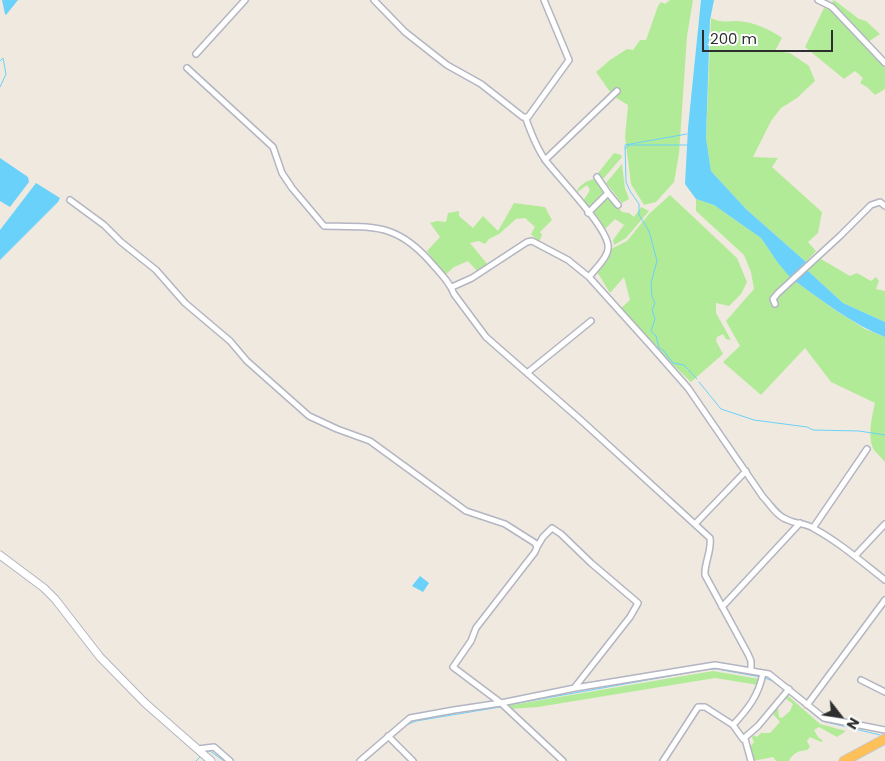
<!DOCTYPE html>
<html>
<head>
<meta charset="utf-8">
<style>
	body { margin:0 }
	#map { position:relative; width:885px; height:761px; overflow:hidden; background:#f0e9df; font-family:Poppins,sans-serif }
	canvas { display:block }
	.north { position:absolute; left:815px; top:691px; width:50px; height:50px; -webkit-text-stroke:4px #fff; paint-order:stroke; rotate:120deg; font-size:14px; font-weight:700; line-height:20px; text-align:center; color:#2e2e2e }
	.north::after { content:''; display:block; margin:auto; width:18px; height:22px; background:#2e2e2e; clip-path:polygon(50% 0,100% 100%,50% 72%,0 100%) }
	.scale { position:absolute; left:702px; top:30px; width:131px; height:22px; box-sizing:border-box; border:2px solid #2e2e2e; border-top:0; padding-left:6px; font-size:15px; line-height:18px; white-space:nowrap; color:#2e2e2e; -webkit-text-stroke:4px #fff; paint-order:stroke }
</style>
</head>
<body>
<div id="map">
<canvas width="885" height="761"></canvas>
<div class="north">N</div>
<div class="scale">200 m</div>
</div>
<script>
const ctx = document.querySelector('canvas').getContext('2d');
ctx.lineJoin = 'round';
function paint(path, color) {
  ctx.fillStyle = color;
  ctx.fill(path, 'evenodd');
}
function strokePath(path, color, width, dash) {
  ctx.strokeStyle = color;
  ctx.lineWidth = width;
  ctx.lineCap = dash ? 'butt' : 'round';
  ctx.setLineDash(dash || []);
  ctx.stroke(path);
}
const green = new Path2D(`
	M670 0H693L687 36 679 154 674 182 656 202 644 205 631 184 625 137 628 105 613 96 596 72 610 60 627 49 633 50 640 40H646L658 6 661 2 665 4Z
	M834 0 859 19 866 21 880 34 868 42 831 3Z
	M824 8 830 10 885 68V89L875 95 867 87 860 83 863 78 855 71 844 79 805 47Z
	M711 18C721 23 727 21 738 21 753 22 770 29 782 38L775 51 790 53 809 66 815 81 797 98 781 108 771 121 753 157 778 158 772 167 822 212 818 233 808 242 816 251 806 262 746 209 711 171 706 138Z
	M614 153 621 155 622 157 603 179 598 173Z
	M622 164 625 188 629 199 622 203 606 183Z
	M595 179 605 192 588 209 583 201 590 190 587 185 576 193C579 185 587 180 595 179Z
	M670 195 737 258 747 282 741 294 729 306 716 303V313L731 340 726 339 723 334 717 337 716 341 723 354 691 382C666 359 644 334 620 309L630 300 624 277 610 293 596 270 609 250 627 241 649 214Z
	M609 197 622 212 629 213 634 217 641 207 649 211 626 238 614 245 613 240 624 225 615 219 605 229 592 213Z
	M696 199 714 205 761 238 778 263 795 281 832 308 865 329 885 337V462C882 458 877 454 874 450 867 438 872 416 875 403L831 382 805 348 761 395 723 362 740 346 726 321 754 289 751 272 744 255 696 211Z
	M514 203 545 207 552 220 540 232 542 235 539 242 531 234 535 227 525 218 516 219 499 234 489 239 485 244 479 241 470 243 488 265 478 272 468 261 454 267 445 275 427 251 440 237 430 223 437 221 446 222 448 213 459 211V216L473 228 483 216 498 231Z
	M821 259 850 276 857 273 871 281 876 277 879 281 876 289 885 291V322L843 303 807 270Z
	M713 671 759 679 758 685 715 678 538 707 509 709 506 706Z
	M787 695 820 724 846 731 837 737 819 727 814 730 818 737 823 741 821 742 810 737 807 741 810 747 807 750C798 751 793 753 789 761H776L773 757 753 761 750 747 754 742 752 738 753 735 757 737 761 733H770L780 722 773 714 778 707 779 717 782 718 790 711 793 704 785 698Z`);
const water = new Path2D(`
	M2 0H18L6 15 5 14Z
	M701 0H714L710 20 706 138 711 171 746 209 806 262 790 277 778 263 761 238 714 205 696 199 685 184 688 128Z
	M0 158 28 177 29 182 10 207 0 201Z
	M36 183 60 198 58 202 0 260V230Z
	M807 270 843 303 885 322V337C852 324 824 302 795 281Z
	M420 576 429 583 423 592 412 586Z`);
const stream = new Path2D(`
	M0 61 3 58 6 74 0 87
	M687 134 625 145 626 182 630 191 639 204V215L649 231 657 261 651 283 652 297 655 303 652 310 655 319 651 331 656 336 659 348 663 350 673 363 684 365 697 379
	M625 149 629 145H687
	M699 382 721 409 754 420 807 427 813 430 859 431 885 435
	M765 678 775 682
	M778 684 785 690
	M788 693 822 721 880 735
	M507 705 709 669H717L761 677
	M404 726 416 721 500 707
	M206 751H210L224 761
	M196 761 200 757
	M365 761 388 740`);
const minor = new Path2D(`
	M374 0 405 32 447 65 481 84 523 117H528L526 119C531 133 537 149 546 161 560 179 605 225 608 245 610 256 595 269 589 277
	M818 0 832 7 885 63
	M196 54 245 0
	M187 68 273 147 282 173 292 188 324 226C376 227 398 223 434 266 442 275 450 283 454 294L486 337 583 422 710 538C712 551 704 563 705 575L748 654 751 661V671
	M528 117 569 60 544 0
	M545 160 617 91
	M608 193 618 205
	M70 200 104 225 121 242 156 270 185 303 230 341 247 361 309 416 337 429 370 441 466 511 505 524 535 543 537 547 535 552 476 628 471 641 453 667 501 703 563 761
	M588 213 608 193 597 177
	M452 287 472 278 527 242 532 241 568 260 589 277 652 347 688 388 763 497C770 504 777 517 788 520 796 524 805 523 813 528 839 542 862 562 885 580
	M775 304 773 299 778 293 840 236 871 205 880 202 885 206
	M527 373 591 321
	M695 524 746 471
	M813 528 867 449
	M537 547 543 537 552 528 561 534 591 563 638 603 630 617 575 687
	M855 556 885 524
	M722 607 800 523
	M861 680 885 692
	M807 705 885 600
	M733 725C748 709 759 695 763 673
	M388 736 413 761
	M745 739 751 761
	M198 749 214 747 230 761
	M360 761 410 718 454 710 501 703 575 688 715 665 769 674 824 718 885 730
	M663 761 698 707H705L733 725 743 739 758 726 789 689`);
const secondary = new Path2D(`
	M0 555 44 588 55 599 100 657 145 703 211 761`);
const trunk = new Path2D(`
	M844 761 885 739`);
paint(green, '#b2eb97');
paint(water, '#6ad1fa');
strokePath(stream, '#6ad1fa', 1);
strokePath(minor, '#b3b5c2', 8);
strokePath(secondary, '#b3b5c2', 9);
strokePath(trunk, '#c9c9c9', 11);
strokePath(minor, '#fff', 5);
strokePath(secondary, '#fff', 7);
strokePath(trunk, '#fec058', 9);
</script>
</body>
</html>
